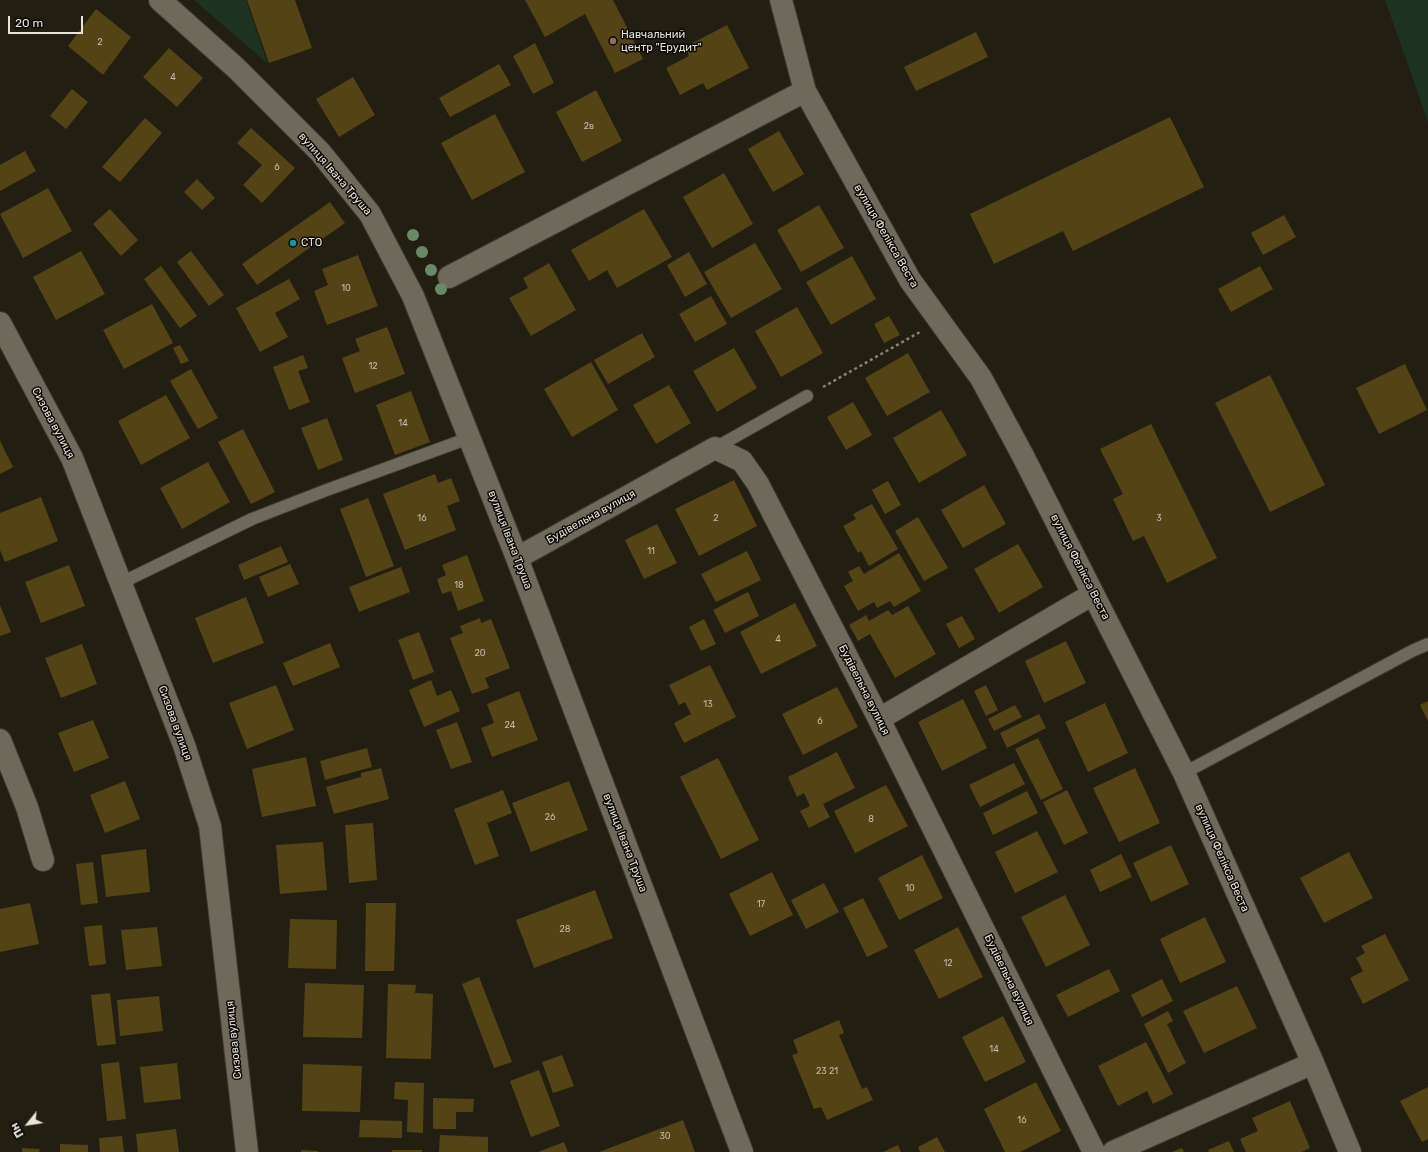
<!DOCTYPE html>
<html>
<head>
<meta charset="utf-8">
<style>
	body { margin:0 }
	#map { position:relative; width:1428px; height:1152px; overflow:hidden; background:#231e12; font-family:Rubik,sans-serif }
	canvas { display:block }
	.north { position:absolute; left:8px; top:1104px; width:40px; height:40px; -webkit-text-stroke:3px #0a0804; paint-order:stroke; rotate:240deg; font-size:11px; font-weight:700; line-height:16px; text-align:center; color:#e7e4dc }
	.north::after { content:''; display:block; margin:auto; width:14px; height:18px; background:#e7e4dc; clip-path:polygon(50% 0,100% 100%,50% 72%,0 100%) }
	.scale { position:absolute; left:8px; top:16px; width:75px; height:18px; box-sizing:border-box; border:2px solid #e7e4dc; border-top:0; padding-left:5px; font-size:12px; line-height:14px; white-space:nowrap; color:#e7e4dc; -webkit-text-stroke:3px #0a0804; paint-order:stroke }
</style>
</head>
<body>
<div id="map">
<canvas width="1428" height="1152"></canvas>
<div class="north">Пн</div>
<div class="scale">20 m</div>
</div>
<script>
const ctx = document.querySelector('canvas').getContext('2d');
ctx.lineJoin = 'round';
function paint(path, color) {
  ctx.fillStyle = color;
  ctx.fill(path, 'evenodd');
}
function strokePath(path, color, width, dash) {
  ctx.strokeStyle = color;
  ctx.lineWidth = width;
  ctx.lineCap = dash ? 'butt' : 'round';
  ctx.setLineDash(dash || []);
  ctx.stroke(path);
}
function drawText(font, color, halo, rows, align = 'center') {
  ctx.font = font + ' Rubik,sans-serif';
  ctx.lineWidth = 3;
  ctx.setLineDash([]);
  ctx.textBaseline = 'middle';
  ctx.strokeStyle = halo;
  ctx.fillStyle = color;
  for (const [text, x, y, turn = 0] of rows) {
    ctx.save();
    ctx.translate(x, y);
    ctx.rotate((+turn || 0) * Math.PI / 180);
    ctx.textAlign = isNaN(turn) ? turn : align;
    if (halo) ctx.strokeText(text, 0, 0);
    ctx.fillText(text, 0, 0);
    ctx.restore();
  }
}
const green = new Path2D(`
	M194 0H246L268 64Z
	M1385 0H1428V122Z`);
const building = new Path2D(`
	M247 0H295L312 48 269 63Z
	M525 0H613L643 59 615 73 585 14 545 37Z
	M96 9 131 37 103 75 68 46Z
	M727 25 749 68 707 90 703 83 680 95 666 68 689 56 685 47Z
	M976 32 988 57 916 91 904 67Z
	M535 43 554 83 533 94 513 56Z
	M169 48 203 78 177 107 143 77Z
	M499 64 511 85 450 117 439 98Z
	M353 77 375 115 339 137 316 99Z
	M72 89 88 102 66 129 50 116Z
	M596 90 622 141 582 162 556 112Z
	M495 114 525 172 472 200 441 143Z
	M1170 117 1204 187 1073 251 1063 231 994 264 970 214Z
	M145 118 162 133 120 182 102 167Z
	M251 128 295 168 262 203 243 185 262 165 237 143Z
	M779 131 804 174 773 192 748 149Z
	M25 151 36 171 0 191V165Z
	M724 173 753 224 712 248 683 197Z
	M197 179 215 198 202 210 184 192Z
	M48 188 72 231 23 258 0 214Z
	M330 202 345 223 257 285 242 264Z
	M819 205 844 248 801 272 777 230Z
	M110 209 138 240 121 256 93 224Z
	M644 209 672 257 617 288 607 270 589 281 571 250Z
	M1284 215 1296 237 1263 255 1251 233Z
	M755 243 782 289 731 318 704 272Z
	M81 251 105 294 56 320 33 277Z
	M191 251 224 295 209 306 177 262Z
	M689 252 707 284 685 297 667 265Z
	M358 255 378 306 327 325 314 291 328 285 322 269Z
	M852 256 876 299 831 325 806 282Z
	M549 263 576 310 531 336 509 298 528 288 523 278Z
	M161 266 197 316 180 328 144 279Z
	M1260 266 1273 289 1231 312 1218 289Z
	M289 279 300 299 275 313 288 337 260 352 236 308Z
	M711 296 727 324 695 342 679 314Z
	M152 304 173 343 124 369 103 330Z
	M797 307 823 353 781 377 755 331Z
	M889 316 900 335 884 343 874 324Z
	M387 327 405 374 355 393 342 358 360 351 355 339Z
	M642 333 655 357 608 384 594 360Z
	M180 345 189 361 181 364 173 348Z
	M734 348 757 388 717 412 693 371Z
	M908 353 930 392 887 416 865 378Z
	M303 355 308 368 298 371 310 402 289 410 273 367Z
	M591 362 618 410 572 437 544 389Z
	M1405 364 1427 410 1379 434 1356 388Z
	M191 369 218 418 198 429 170 381Z
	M1270 375 1325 485 1270 512 1215 403Z
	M669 385 691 423 656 444 633 405Z
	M411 391 430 442 395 455 376 405Z
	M166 395 190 438 141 465 118 421Z
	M853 402 872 435 846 450 827 417Z
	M941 410 967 455 919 483 893 438Z
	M327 418 343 460 318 470 301 428Z
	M1151 424 1217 558 1167 583 1144 536 1133 541 1113 499 1123 494 1100 449Z
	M243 429 275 492 251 504 218 442Z
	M0 441 13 467 0 474Z
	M208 462 230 502 182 529 160 488Z
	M435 474 438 483 451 478 460 501 447 506 456 530 405 550 383 494Z
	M734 480 757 526 699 556 675 509Z
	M888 481 901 505 885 514 872 490Z
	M984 485 1006 524 963 548 941 510Z
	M41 497 58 541 5 562 0 550V513Z
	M368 498 394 566 366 577 340 509Z
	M872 504 898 549 869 566 861 551 858 553 843 526 856 519 853 514Z
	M918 517 948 568 924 581 895 531Z
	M657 524 677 563 644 579 625 540Z
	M1018 544 1043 587 999 613 974 569Z
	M281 546 288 562 244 580 238 565Z
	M747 551 761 580 716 602 701 574Z
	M899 553 921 591 894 607 890 601 877 608 874 602 858 611 844 586 853 581 848 572 859 566 864 574Z
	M467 555 484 601 458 611 451 591 442 594 437 579 446 575 442 565Z
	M290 564 299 584 268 597 259 577Z
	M69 565 85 606 41 623 25 582Z
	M401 567 410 592 359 612 349 587Z
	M748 592 759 616 725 633 713 610Z
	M246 597 264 643 213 663 195 618Z
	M795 603 817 646 761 674 740 632Z
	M0 605 11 632 0 636Z
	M908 606 936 654 895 678 870 634 858 641 849 625 866 615 869 621 888 610 892 615Z
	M962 616 975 639 959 648 946 624Z
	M480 618 481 623 491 619 510 668 485 678 489 688 472 694 450 638 463 633 460 626Z
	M704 619 716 644 701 651 689 627Z
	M419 632 434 672 413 680 398 640Z
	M1066 641 1086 683 1044 703 1025 661Z
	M330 643 340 667 293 686 283 663Z
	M82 644 97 684 61 698 45 658Z
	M710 665 736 717 684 743 674 723 691 714 685 702 679 705 669 685Z
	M431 680 437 696 451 690 460 711 424 727 409 690Z
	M276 685 294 730 247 749 229 703Z
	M986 685 998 710 986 716 974 691Z
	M837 687 858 727 803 755 782 714Z
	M519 691 538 740 492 757 481 728 494 723 487 704Z
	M963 699 987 748 942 771 918 722Z
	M1428 701V721L1420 705Z
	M1105 703 1128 753 1088 772 1065 722Z
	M1015 705 1022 717 994 731 988 719Z
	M1039 714 1046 728 1007 748 1000 733Z
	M93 720 109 758 74 772 58 733Z
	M457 722 472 762 451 769 436 730Z
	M1038 738 1063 789 1041 800 1015 749Z
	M367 748 372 767 325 780 320 761Z
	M837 752 855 788 823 804 830 817 809 828 800 811 810 806 804 793 797 797 788 777Z
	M306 757 316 806 262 817 252 769Z
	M718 758 759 840 721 859 680 777Z
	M1014 763 1025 784 980 807 969 785Z
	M381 768 389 799 334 814 326 787 361 777V773Z
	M1135 768 1160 823 1119 842 1093 788Z
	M125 781 140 819 105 833 90 795Z
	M569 781 588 830 531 852 512 803Z
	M886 785 908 826 855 853 834 811Z
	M503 790 512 813 487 823 499 856 475 865 454 809Z
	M1067 790 1088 833 1064 845 1043 802Z
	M1027 791 1038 813 993 835 983 813Z
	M373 823 377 880 349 883 345 825Z
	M1037 831 1058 872 1015 893 995 852Z
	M323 842 327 890 280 894 276 845Z
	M1171 845 1189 884 1151 902 1133 863Z
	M146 849 150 892 106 897 101 855Z
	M1349 852 1373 898 1324 923 1300 878Z
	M1121 854 1132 877 1100 892 1090 870Z
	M922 855 943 898 899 920 878 878Z
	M93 862 98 903 81 905 76 864Z
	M772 872 793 915 750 936 729 894Z
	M824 883 839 912 806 929 791 900Z
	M595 890 613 938 534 968 516 920Z
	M1065 895 1090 945 1046 967 1021 917Z
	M863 898 888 947 867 957 843 908Z
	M30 903 39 944 0 952V909Z
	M366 903H396L394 971H365Z
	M1205 917 1226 962 1180 983 1160 939Z
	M290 919 337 920 336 969 288 968Z
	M102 925 106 964 89 966 84 927Z
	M157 927 162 966 126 970 121 930Z
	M958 927 983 977 939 999 914 950Z
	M1385 934 1409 980 1363 1004 1350 978 1363 971 1356 958 1365 953 1361 946Z
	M1109 969 1120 991 1068 1017 1056 995Z
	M479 977 512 1062 494 1068 462 984Z
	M1162 979 1173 1001 1142 1017 1131 995Z
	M305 983 364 985 362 1038 303 1037Z
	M388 984 416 985 415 993 433 994 431 1059 386 1058Z
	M1237 986 1257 1028 1204 1053 1183 1011Z
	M110 993 116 1044 97 1046 91 995Z
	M159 996 163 1031 120 1036 117 1000Z
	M1168 1011 1173 1021 1167 1024 1186 1063 1168 1073 1144 1024Z
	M1003 1016 1026 1062 985 1082 962 1037Z
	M839 1020 844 1033 839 1035 862 1089 867 1087 873 1100 827 1120 821 1107 814 1109 792 1055 798 1053 793 1040Z
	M1146 1042 1173 1094 1153 1104 1147 1091 1118 1106 1098 1066Z
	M562 1055 574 1086 553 1093 542 1062Z
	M119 1062 126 1119 107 1121 101 1064Z
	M177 1063 181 1099 144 1103 140 1067Z
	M303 1064 362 1066 360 1112 302 1111Z
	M539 1070 560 1126 531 1137 510 1081Z
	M395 1082 424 1083 423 1133 407 1132 408 1100 394 1099Z
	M1036 1082 1061 1131 1020 1152H1005L984 1109Z
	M1428 1087V1139L1422 1142 1400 1101Z
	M433 1098 474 1099 473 1112H456V1129H433Z
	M1290 1101 1310 1148 1302 1152H1246L1240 1139 1258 1131 1252 1118Z
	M360 1120 402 1121V1138L359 1137Z
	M683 1120 695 1152H599Z
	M176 1129 179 1152H138L136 1134Z
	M440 1135 488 1137V1152H439Z
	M122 1136 124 1152H100L99 1138Z
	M937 1137 945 1152H920L918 1147Z
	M1229 1141 1234 1152H1209L1208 1150Z
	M564 1142 568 1152H538Z
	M60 1144 88 1145V1152H60Z
	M898 1145 901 1152H883Z
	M22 1148 40 1149 39 1152H22Z
	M1182 1148 1184 1152H1172Z
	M301 1150 318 1151V1152H301Z
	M392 1150H422V1152H392Z`);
const path = new Path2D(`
	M823 387 920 332`);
const lane = new Path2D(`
	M715 448 807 396
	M121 583 252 519 324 491 469 438
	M1184 773 1412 651 1428 644`);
const street = new Path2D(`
	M160 0 236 68 320 152 370 214 413 296 517 558 742 1152
	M781 0 805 91 910 280 981 378 1022 454 1184 773 1313 1063 1350 1152
	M449 277 805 91
	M0 323 72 458 184 745 210 826 247 1152
	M517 558 715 448 742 461 758 484 879 719 1094 1152
	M879 719 1093 594
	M0 740 27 807 43 860
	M1113 1152 1313 1063`);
const trees = [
	[413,235],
	[422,252],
	[431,270],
	[441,289]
];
const markers = [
	[613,41,4,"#8d6e63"],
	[293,243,4,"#0f9aa8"]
];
const numberNames = [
	["2",100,42],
	["4",173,77],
	["2в",589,126],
	["6",277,167],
	["10",346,288],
	["12",373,366],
	["14",403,423],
	["16",422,518],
	["2",716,518],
	["3",1159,518],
	["11",651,551],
	["18",459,585],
	["4",778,639],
	["20",480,653],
	["13",708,704],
	["6",820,721],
	["24",510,725],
	["26",550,817],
	["8",871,819],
	["10",910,888],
	["17",761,904],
	["28",565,929],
	["12",948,963],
	["14",994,1049],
	["23 21",827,1071],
	["16",1022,1120],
	["30",665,1136]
];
const poiNames = [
	["Навчальний",621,35],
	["центр \"Ерудит\"",621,48],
	["СТО",301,243]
];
const streetNames = [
	["вулиця Івана Труша",335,174,49],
	["вулиця Фелікса Веста",886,236,60],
	["Сизова вулиця",53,423,62],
	["Будівельна вулиця",591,517,-29],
	["вулиця Івана Труша",510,540,69],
	["вулиця Фелікса Веста",1080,567,63],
	["Будівельна вулиця",864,690,63],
	["Сизова вулиця",175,723,70],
	["вулиця Івана Труша",625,843,69],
	["вулиця Фелікса Веста",1222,858,66],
	["Будівельна вулиця",1009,980,64],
	["Сизова вулиця",234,1040,-96]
];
paint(green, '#1d3221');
paint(building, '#544415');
strokePath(lane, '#3c3831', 14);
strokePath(street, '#3c3831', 24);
strokePath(path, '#868278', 2.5, [3, 3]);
strokePath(lane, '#6e695b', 12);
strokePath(street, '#6e695b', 22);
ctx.fillStyle = '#698a67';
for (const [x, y] of trees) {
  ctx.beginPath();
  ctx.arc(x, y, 6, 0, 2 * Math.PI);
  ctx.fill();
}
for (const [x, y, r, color] of markers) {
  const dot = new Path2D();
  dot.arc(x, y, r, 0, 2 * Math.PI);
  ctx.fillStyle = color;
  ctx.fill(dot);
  strokePath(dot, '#0a0804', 1.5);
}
drawText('9px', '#c2bcaa', null, numberNames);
drawText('11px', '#e7e4dc', '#0a0804', poiNames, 'left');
drawText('11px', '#e7e4dc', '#0a0804', streetNames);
</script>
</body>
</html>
